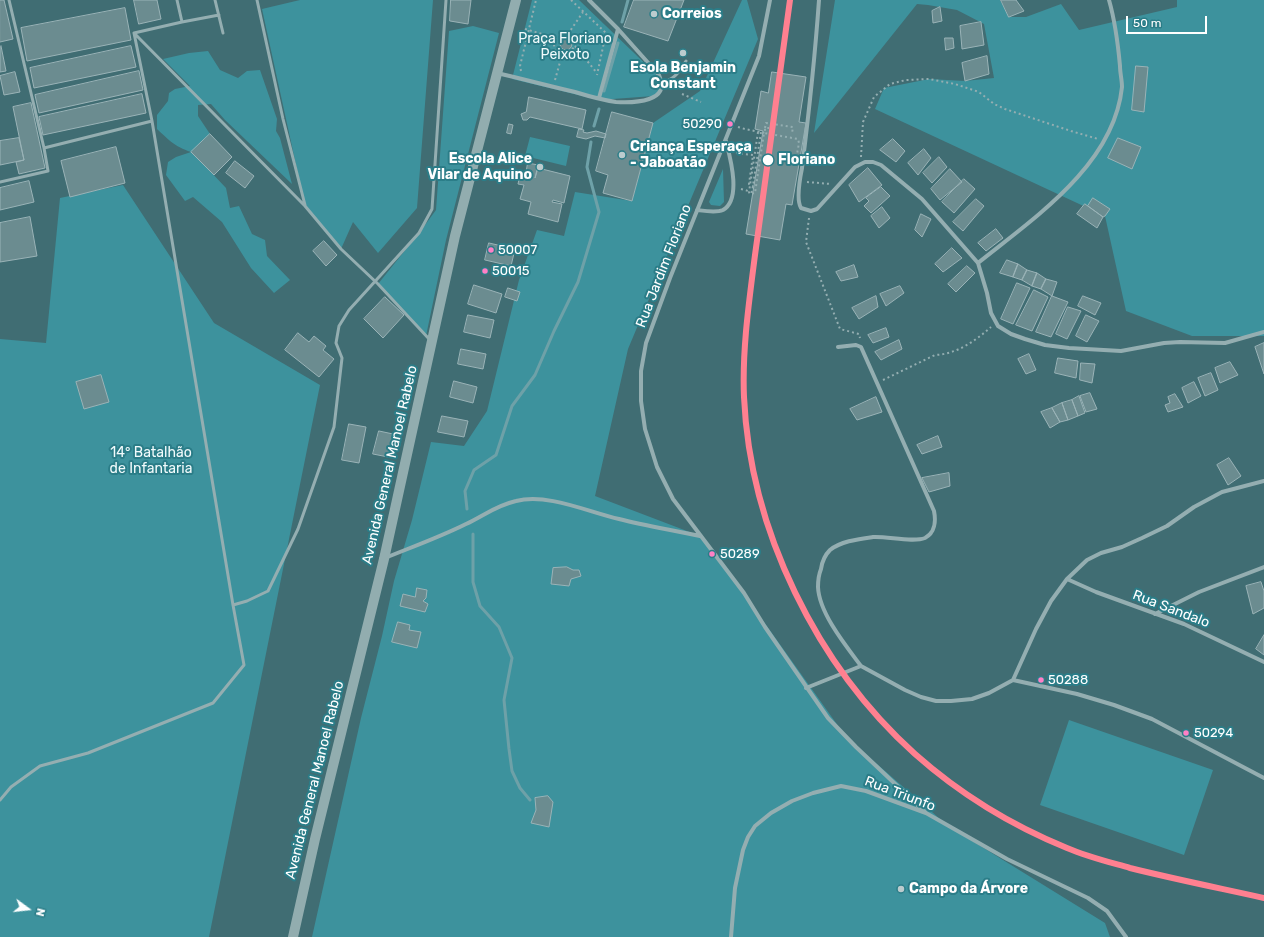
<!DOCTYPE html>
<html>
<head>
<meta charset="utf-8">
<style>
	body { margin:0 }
	#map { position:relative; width:1264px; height:937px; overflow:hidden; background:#406d73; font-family:Rubik,sans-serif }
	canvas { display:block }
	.north { position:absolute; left:8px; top:889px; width:40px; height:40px; -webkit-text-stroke:3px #2b7d88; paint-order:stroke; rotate:105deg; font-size:11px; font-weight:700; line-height:16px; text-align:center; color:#fff }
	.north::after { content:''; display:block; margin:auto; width:14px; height:18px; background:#fff; clip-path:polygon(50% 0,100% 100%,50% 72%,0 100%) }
	.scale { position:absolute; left:1126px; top:16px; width:81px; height:18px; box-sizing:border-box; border:2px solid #fff; border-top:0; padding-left:5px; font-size:12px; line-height:14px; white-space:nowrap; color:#fff; -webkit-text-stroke:3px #2b7d88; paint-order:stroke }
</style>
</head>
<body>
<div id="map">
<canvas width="1264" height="937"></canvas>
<div class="north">N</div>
<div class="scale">50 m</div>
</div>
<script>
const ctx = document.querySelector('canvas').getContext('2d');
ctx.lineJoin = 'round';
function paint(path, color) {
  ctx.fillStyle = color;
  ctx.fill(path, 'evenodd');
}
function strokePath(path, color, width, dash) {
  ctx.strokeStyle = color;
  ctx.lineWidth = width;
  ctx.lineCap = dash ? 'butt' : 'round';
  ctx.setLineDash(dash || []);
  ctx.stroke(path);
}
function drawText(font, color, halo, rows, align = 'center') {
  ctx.font = font + ' Rubik,sans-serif';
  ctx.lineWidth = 4;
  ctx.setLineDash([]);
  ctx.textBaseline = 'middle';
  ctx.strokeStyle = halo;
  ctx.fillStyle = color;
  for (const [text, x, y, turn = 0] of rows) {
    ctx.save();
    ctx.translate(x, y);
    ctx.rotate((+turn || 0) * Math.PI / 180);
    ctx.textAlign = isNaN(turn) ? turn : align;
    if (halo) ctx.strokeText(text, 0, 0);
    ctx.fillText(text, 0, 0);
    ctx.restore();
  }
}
const green = new Path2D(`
	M300 0H433L417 208 378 253 353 222 341 249 305 206 262 9Z
	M532 0H579L659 77 661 88 654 96 599 100 512 79Z
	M742 0H747L758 39 628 349 595 496 700 536 734 580 846 737 948 826 1105 923 1110 937H312L361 718 382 636 394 581 412 520 431 442 464 446 487 411 519 280 537 230 564 236 575 192 632 201 653 123 700 91Z
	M835 0H1000L1009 17H1026L1061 4 1079 30 1177 7V0H1264V336H1192L1126 311 1105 216 875 109 884 88 929 79 965 81 994 78 984 24 957 10 928 5 917 4 814 133Z
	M473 26 499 33 446 240 426 336 378 284 419 233 436 210 449 31Z
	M208 51 220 70 238 78 247 71 260 70 277 119 276 131 280 138 292 184 225 120 211 104 198 105V116L210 134 192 152 226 188 230 208 239 206 252 234 265 240 267 256 290 280 274 293 251 268 222 222 193 197 185 201 166 175 168 162 176 157 191 152C174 146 170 141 157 129V115L168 101 169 93 175 89 190 86 163 59 189 53Z
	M530 137 570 146 566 166 525 156Z
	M723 169 724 202 720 206 711 205 709 202Z
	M123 185 214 323 320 385 209 937H0V339L46 343 60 198Z
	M1069 720 1213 770 1184 855 1040 805Z`);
const stream = new Path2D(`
	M622 22 628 0
	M604 91 618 43
	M594 126 599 109
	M467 509 465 491 474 470 496 455 512 406 535 375 554 331 578 282 599 212 587 167 591 142
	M473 534V582L480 606 499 627 512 658 504 700 509 749 512 771 520 788 530 800`);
const building = new Path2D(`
	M0 0H4L13 39 0 42Z
	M134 0H157L161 19 139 24Z
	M451 0H471L468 24 450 21Z
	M634 0H684L668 41 624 27Z
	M1001 0H1016L1024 11 1009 17Z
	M940 7 942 21 933 23 932 11Z
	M125 8 131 40 27 61 21 28Z
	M981 22 984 45 962 49 960 26Z
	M560 44a6 6 0 1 1 12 0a6 6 0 1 1-12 0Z
	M945 38H953L954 48 946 50Z
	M1 46 6 71 0 72V47Z
	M131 46 136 67 34 88 30 68Z
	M987 56 989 74 965 81 962 63Z
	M1136 66 1148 67 1144 112 1132 110Z
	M139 71 143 90 39 113 35 95Z
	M15 72 20 92 4 95 0 76Z
	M772 72 806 77 799 122 806 123 792 205 786 204 780 240 746 234 763 131 755 129 761 91 768 93Z
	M142 94 146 113 43 135 39 117Z
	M529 97 586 110 582 129 530 117 527 120H523L521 114 526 112Z
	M31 103 45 168 19 174 16 162 24 160 13 107Z
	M612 112 653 123 632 201 603 193 608 175 596 171Z
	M509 124 513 125 511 134 507 133Z
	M579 129 584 130 583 132 587 133 596 131 606 134 605 138 595 136 586 139 577 137Z
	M210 134 232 157 214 175 191 152Z
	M19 138 24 160 0 165V141Z
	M1118 138 1141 147 1132 169 1108 158Z
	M893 139 905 151 896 162 880 150Z
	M116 147 125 183 70 197 61 161Z
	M924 149 931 158 918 175 908 163Z
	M939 157 947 167 932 183 923 173Z
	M235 161 254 176 245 188 226 173Z
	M528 163 538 165 535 178 538 168 570 176 564 203 553 200 552 202 562 204 558 222 528 214 531 202 520 199 524 185 518 184 520 175 525 176Z
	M868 168 882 185 859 202 849 185Z
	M950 169 962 182 940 200 931 189Z
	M964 179 975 189 954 213 942 202Z
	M29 181 34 202 0 210V188Z
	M881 187 890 196 871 213 864 206 869 201 866 198Z
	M1093 198 1110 209 1105 216 1103 217 1088 206Z
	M976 199 984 206 963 231 953 222Z
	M1085 204 1103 217 1097 228 1077 214Z
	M882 207 890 218 879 228 871 216Z
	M921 214 931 219 922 237 915 230Z
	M30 217 37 256 0 262V223Z
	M996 229 1003 238 986 251 978 243Z
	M324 241 337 255 326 266 313 251Z
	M489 243 515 249 511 266 485 260Z
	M952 248 962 258 943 272 935 264Z
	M1007 260 1018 264 1013 277 1000 273Z
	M1018 264 1027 270 1022 280 1013 277Z
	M854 265 858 277 841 281 836 272Z
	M967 266 975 273 956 292 948 284Z
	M1027 270 1037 273 1032 286 1022 280Z
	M1037 273 1046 279 1041 289 1032 286Z
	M1046 279 1057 282 1052 296 1041 289Z
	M1017 283 1030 288 1013 324 1001 319Z
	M474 285 502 294 496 313 468 304Z
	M900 286 904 293 886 306 880 294Z
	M508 288 520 292 517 301 505 297Z
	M1034 290 1048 297 1032 331 1016 325Z
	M876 296 878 307 859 319 852 308Z
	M1052 296 1068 302 1051 337 1036 332Z
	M1083 296 1101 303 1095 315 1078 306Z
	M385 297 404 315 383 338 364 319Z
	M1068 307 1081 311 1067 339 1056 334Z
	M468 315 494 320 490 338 464 332Z
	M1086 315 1099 321 1087 342 1076 336Z
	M886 328 889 337 873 343 868 335Z
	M298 333 309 342 314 336 326 346 323 350 334 359 319 377 285 350Z
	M899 340 902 349 881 360 875 352Z
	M1264 343V374L1255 347Z
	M461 349 486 354 483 369 458 364Z
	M1029 354 1036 370 1026 374 1018 359Z
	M1058 358 1078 361 1076 378 1055 373Z
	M1230 362 1238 375 1220 383 1215 368Z
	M1081 363 1095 364 1092 383 1080 380Z
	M1211 373 1218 390 1205 396 1198 378Z
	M101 375 109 402 84 409 76 382Z
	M454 381 477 387 473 403 450 397Z
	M1194 382 1201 396 1188 403 1182 388Z
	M1090 393 1097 409 1086 412 1080 396Z
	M1175 394 1183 407 1168 412 1165 405 1170 403 1168 397Z
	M1079 396 1085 413 1078 416 1072 400Z
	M876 397 882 412 857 420 850 409Z
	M1072 400 1078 416 1068 420 1062 403Z
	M1062 403 1068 420 1060 422 1052 408Z
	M1052 408 1060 422 1050 428 1041 412Z
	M442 416 468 421 464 437 438 432Z
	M349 424 366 427 359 463 342 460Z
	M379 431 393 434 388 457 373 454Z
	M938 436 942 447 922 454 917 445Z
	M1229 458 1241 476 1228 485 1217 465Z
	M949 473 950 486 929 492 922 478Z
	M567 567 573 570H579L581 576 571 579 569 586 551 584 553 568Z
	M1261 582 1264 591V608L1253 614 1246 586Z
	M417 588 427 590 426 598 423 601 428 604 425 612 400 606 403 594 415 597Z
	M398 622 410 625 409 630 421 632 417 648 392 642Z
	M1264 635V655L1256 649Z
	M548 796 553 802 549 827 531 823 536 810 535 798Z`);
const path = new Path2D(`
	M571 0 606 33 597 75
	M525 29 556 38
	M554 44a10 10 0 1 1 20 0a10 10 0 1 1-20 0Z
	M568 34 583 12
	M597 39 605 42
	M575 42 583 40
	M575 46 597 73
	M521 71 520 66 536 0
	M555 80 562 55
	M682 94 701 102
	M738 127 745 129 765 133V128H769
	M736 153 753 155 749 184 753 186
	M861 157 863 122 874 97 890 84 906 80 929 79 955 84 979 92 994 104 1005 109 1071 131 1098 139
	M807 182 831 184
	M741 189 752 192 761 132
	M809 218 806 242 840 329 859 334 860 338
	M883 380 935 355C957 354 975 341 991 327`);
const service = new Path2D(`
	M215 0 223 33
	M257 0 283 119 305 205
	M182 22 219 15
	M134 33 305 206 341 249 378 284 430 340
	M134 33 182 22 177 0
	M662 83C676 78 678 73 686 61
	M152 121 233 605
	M44 148 152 121 134 33
	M0 182 48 171 44 148 9 0
	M0 800 11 787 40 766 88 753 213 703 244 665 233 605 247 601 268 591 298 529 334 427 342 358 336 343 339 326 349 310 419 233 432 209 446 0`);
const minor = new Path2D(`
	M770 0 759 56 670 278 646 343 641 371V401L645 429 657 467 673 499 744 593 765 627 828 718 856 747 926 813
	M819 0C815 56 809 112 802 168 800 178 796 200 801 208L811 211 817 209 855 167 865 162H873L881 165 922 199 978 263 987 293 991 313 998 326 1011 334 1025 339 1045 345 1069 348 1121 351 1164 343 1180 342 1225 343 1264 332
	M497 73C523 79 549 86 575 92 588 96 602 100 616 102 634 103 672 102 659 75L618 29 589 0
	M599 98 618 29
	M697 210C705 211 716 213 723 210 742 199 730 157 726 141
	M978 263C1034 218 1114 165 1122 87 1122 80 1120 73 1120 66 1118 44 1115 21 1109 0
	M838 347 856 345 861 347 934 511C936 521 935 533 925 538 913 543 887 536 873 537 859 539 841 541 830 550 825 555 822 562 821 569 819 574 818 581 818 587 819 613 846 646 861 666
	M385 558C412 547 440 537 466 524 483 516 497 505 516 501 548 493 588 512 619 519 646 526 673 530 700 536
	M1067 579 1096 592 1184 624 1264 662
	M1155 614 1199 592 1264 567
	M1013 680 1036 629 1051 601 1067 579 1087 560 1101 553 1122 547 1142 538 1167 526 1194 507 1222 492 1264 481
	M806 688 861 666 905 690 921 697 936 701H951L972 699 989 693 1013 680 1077 694 1114 705 1152 719 1264 778
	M731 937 735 888 743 850 748 837 755 826 771 813 792 801 813 793 841 786 866 791 926 813 1007 859 1088 898 1107 911 1126 937`);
const primary = new Path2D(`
	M293 937 315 839 384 559 455 236 516 0`);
const pathBridge = new Path2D(`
	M765 128 766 123 793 127 792 133
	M758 132 749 192 750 194 755 193 764 133 798 139 799 143 795 165`);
const metro1 = new Path2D(`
	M790 0C779 85 766 170 755 255 749 302 742 350 744 397 750 530 817 666 915 754 960 794 1013 826 1067 848 1088 857 1109 862 1130 868 1174 879 1219 888 1264 898`);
const markers = [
	[654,14,4,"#bcccce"],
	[683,53,4,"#bcccce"],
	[730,124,3.5,"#ff80c5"],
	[622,155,4,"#bcccce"],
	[768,160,6,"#fff"],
	[540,167,4,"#bcccce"],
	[491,250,3.5,"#ff80c5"],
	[485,271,3.5,"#ff80c5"],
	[712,554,3.5,"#ff80c5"],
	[1041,680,3.5,"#ff80c5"],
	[1186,733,3.5,"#ff80c5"],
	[901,889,4,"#bcccce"]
];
const busNames = [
	["50290",722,124,"right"],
	["50007",498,250],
	["50015",492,271],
	["50289",720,554],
	["50288",1048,680],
	["50294",1194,733]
];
const poiNames = [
	["Correios",662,14],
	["Esola Benjamin",683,68,"center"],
	["Constant",683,84,"center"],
	["Criança Esperaça",630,147],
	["- Jaboatão",630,163],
	["Escola Alice",532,159,"right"],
	["Vilar de Aquino",532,175,"right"],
	["Campo da Árvore",909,889]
];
const parkNames = [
	["Praça Floriano",565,39],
	["Peixoto",565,55],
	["14° Batalhão",151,453],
	["de Infantaria",151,469]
];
const stopNames = [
	["Floriano",778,160]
];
const streetNames = [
	["Rua Jardim Floriano",664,266,-69],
	["Avenida General Manoel Rabelo",390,465,-77],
	["Rua Sandalo",1171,609,21],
	["Avenida General Manoel Rabelo",315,780,-76],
	["Rua Triunfo",900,794,21]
];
paint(green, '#3d929d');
strokePath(stream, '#6ea1a8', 3);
paint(building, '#6b8c90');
strokePath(building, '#9ab3b7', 1);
strokePath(path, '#94aeb1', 2, [2, 3]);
strokePath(service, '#94aeb1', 3);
strokePath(minor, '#94aeb1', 4);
strokePath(primary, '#92adaf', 10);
strokePath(pathBridge, '#94aeb1', 2, [2, 3]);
strokePath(metro1, '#ff8090', 6);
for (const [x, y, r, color] of markers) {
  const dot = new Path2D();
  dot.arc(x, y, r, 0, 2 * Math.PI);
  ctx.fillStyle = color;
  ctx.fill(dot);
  strokePath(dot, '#2b7d88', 1.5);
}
drawText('13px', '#fff', '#2b7d88', busNames, 'left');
drawText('bold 14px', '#fff', '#2b7d88', poiNames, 'left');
drawText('14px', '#f1fbfc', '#2b7d88', parkNames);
drawText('bold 14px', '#fff', '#2b7d88', stopNames, 'left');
drawText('14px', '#fff', '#2b7d88', streetNames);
</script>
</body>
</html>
